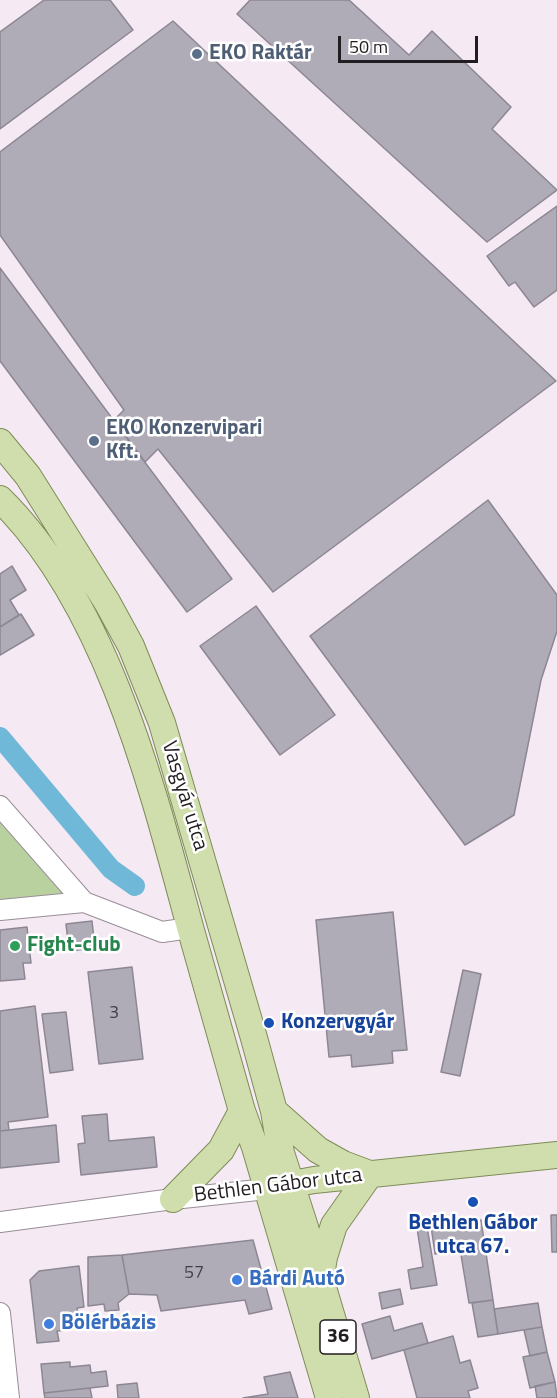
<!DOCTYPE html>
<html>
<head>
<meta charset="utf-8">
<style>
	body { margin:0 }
	#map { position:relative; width:557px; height:1398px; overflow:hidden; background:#f5e9f4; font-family:"Titillium Web",sans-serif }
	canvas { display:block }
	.scale { position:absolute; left:338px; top:36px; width:140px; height:27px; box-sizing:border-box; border:3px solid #221d21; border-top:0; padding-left:8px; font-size:18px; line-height:21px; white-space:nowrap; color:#221d21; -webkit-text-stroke:4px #fff; paint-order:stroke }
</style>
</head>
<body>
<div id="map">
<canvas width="557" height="1398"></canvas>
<div class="scale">50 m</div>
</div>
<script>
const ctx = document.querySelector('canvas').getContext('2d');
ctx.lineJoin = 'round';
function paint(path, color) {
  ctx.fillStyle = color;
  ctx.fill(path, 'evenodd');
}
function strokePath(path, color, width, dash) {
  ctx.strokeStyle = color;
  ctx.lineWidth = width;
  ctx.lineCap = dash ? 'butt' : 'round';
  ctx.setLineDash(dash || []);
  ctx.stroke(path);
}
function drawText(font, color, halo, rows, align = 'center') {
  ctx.font = font + ' "Titillium Web",sans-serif';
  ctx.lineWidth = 5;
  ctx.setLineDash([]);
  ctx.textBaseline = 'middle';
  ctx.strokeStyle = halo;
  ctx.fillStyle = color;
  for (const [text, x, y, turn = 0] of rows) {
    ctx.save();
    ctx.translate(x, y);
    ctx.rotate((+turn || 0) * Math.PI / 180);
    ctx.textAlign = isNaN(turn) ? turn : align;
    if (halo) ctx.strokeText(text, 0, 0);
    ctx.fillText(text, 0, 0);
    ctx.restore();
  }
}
const green = new Path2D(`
	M0 806 84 902 0 910Z`);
const canal = new Path2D(`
	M0 737 111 869 135 886`);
const building = new Path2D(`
	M44 0H110L133 30 0 129V32Z
	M250 0H349L409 55 432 31 511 107 492 129 557 190 487 242 237 14Z
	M173 21 556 381 273 592 158 449 145 462 114 420 124 410 0 235V152Z
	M557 206V290L534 307 515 282 509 286 487 256Z
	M0 268 232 579 187 612 0 361Z
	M488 500 557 595V631L541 680 514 815 465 845 310 636Z
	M12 566 26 590 10 600 19 615 0 627V574Z
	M256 606 335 715 280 755 200 646Z
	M21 614 34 635 0 655V627Z
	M393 912 407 1050 392 1051 393 1063 352 1067 351 1055 329 1057 316 920Z
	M92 921 95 948 69 951 66 924Z
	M27 927 31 963H23L25 979 0 981V930Z
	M132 967 143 1059 99 1064 88 972Z
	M463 970 481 974 460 1076 441 1072Z
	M35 1006 48 1117 8 1122 9 1130 0 1131V1011Z
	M66 1012 73 1070 50 1073 42 1014Z
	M107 1114 109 1141 154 1137 157 1167 81 1175 78 1144 85 1143 82 1116Z
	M56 1125 59 1162 0 1168V1131Z
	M551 1215H557V1252H552Z
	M481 1220 493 1300 469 1303 460 1249 435 1254 431 1226Z
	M427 1227 437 1285 411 1289 408 1270 423 1267 417 1228Z
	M253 1240 272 1309 249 1314 245 1300 161 1311 157 1295 129 1294 122 1255Z
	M122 1255 129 1294 118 1303 119 1310 105 1311 104 1304 88 1306V1257Z
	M79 1266 84 1307 77 1308 79 1319 66 1320 67 1330 57 1331 59 1341 37 1343 30 1280 39 1271Z
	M400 1289 403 1304 382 1309 379 1293Z
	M493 1300 498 1334 478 1337 472 1303Z
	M538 1303 542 1327 498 1334 494 1309Z
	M390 1316 394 1331 422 1323 428 1343 372 1359 362 1324Z
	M542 1327 547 1352 530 1356 524 1330Z
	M453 1336 460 1363 470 1360 478 1388 468 1391 470 1398H417L404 1350Z
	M547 1352 555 1382 530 1388 523 1357Z
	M70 1362V1367L90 1365 91 1373 106 1371 108 1386 44 1393 41 1364Z
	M290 1372 298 1398H243L268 1394 264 1377Z
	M555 1382 557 1398H537L535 1386Z
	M137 1383 139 1398H118L117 1385Z
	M90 1388 92 1398H45L44 1393Z`);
const minor = new Path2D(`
	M0 806 84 902
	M0 910 84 902 162 932 190 928
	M0 1222 173 1199 267 1189
	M0 1313 9 1398`);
const major = new Path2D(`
	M0 442 28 476 107 602 131 646 162 723 254 1038 274 1111 281 1153 304 1224 356 1398
	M0 499C107 604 152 786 190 927 207 989 225 1050 242 1111L255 1147 329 1398
	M274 1111 318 1150 343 1164 367 1173
	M276 1187 314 1180 557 1155
	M173 1199 221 1150 242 1111
	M321 1275 324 1257 334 1225 370 1174`);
const markers = [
	[197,54,6,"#5c6f8a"],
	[94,441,6,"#5c6f8a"],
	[15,946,6,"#2e9e5b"],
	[269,1023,6,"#1a4fb4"],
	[473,1202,6,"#1a4fb4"],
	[237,1280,6,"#3f7fe0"],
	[49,1324,6,"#3f7fe0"]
];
const numberNames = [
	["3",114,1014],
	["57",194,1274]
];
const shields = [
	[338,1337,36]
];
const shieldNames = [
	["36",338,1337]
];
const serviceNames = [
	["EKO Raktár",209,54],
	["EKO Konzervipari",106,429],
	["Kft.",106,453]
];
const streetNames = [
	["Vasgyár utca",184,796,73],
	["Bethlen Gábor utca",278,1186,-7]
];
const leisureNames = [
	["Fight-club",27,946]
];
const transitNames = [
	["Konzervgyár",281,1023],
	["Bethlen Gábor",473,1224,"center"],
	["utca 67.",473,1248,"center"]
];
const shopNames = [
	["Bárdi Autó",249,1280],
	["Bölérbázis",61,1324]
];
paint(green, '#b9d19f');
strokePath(canal, '#70b8d8', 20);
paint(building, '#afabb7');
strokePath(building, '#8c8793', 1.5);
strokePath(minor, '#998e98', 22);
strokePath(major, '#7e8c57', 28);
strokePath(minor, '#fff', 20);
strokePath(major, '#cfdeac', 26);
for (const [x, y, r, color] of markers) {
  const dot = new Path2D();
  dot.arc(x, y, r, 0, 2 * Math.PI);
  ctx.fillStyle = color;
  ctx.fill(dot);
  strokePath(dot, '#fff', 2);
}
drawText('18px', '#454046', null, numberNames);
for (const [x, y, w] of shields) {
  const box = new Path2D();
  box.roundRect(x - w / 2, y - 17, w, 34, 4.5);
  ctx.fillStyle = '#fff';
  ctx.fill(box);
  strokePath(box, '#221d21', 1.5);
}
drawText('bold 20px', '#221d21', null, shieldNames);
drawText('bold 21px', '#4e5e75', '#fff', serviceNames, 'left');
drawText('21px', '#221d21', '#fff', streetNames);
drawText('bold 21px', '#27864d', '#fff', leisureNames, 'left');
drawText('bold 21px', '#164399', '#fff', transitNames, 'left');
drawText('bold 21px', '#366cbe', '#fff', shopNames, 'left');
</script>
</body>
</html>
